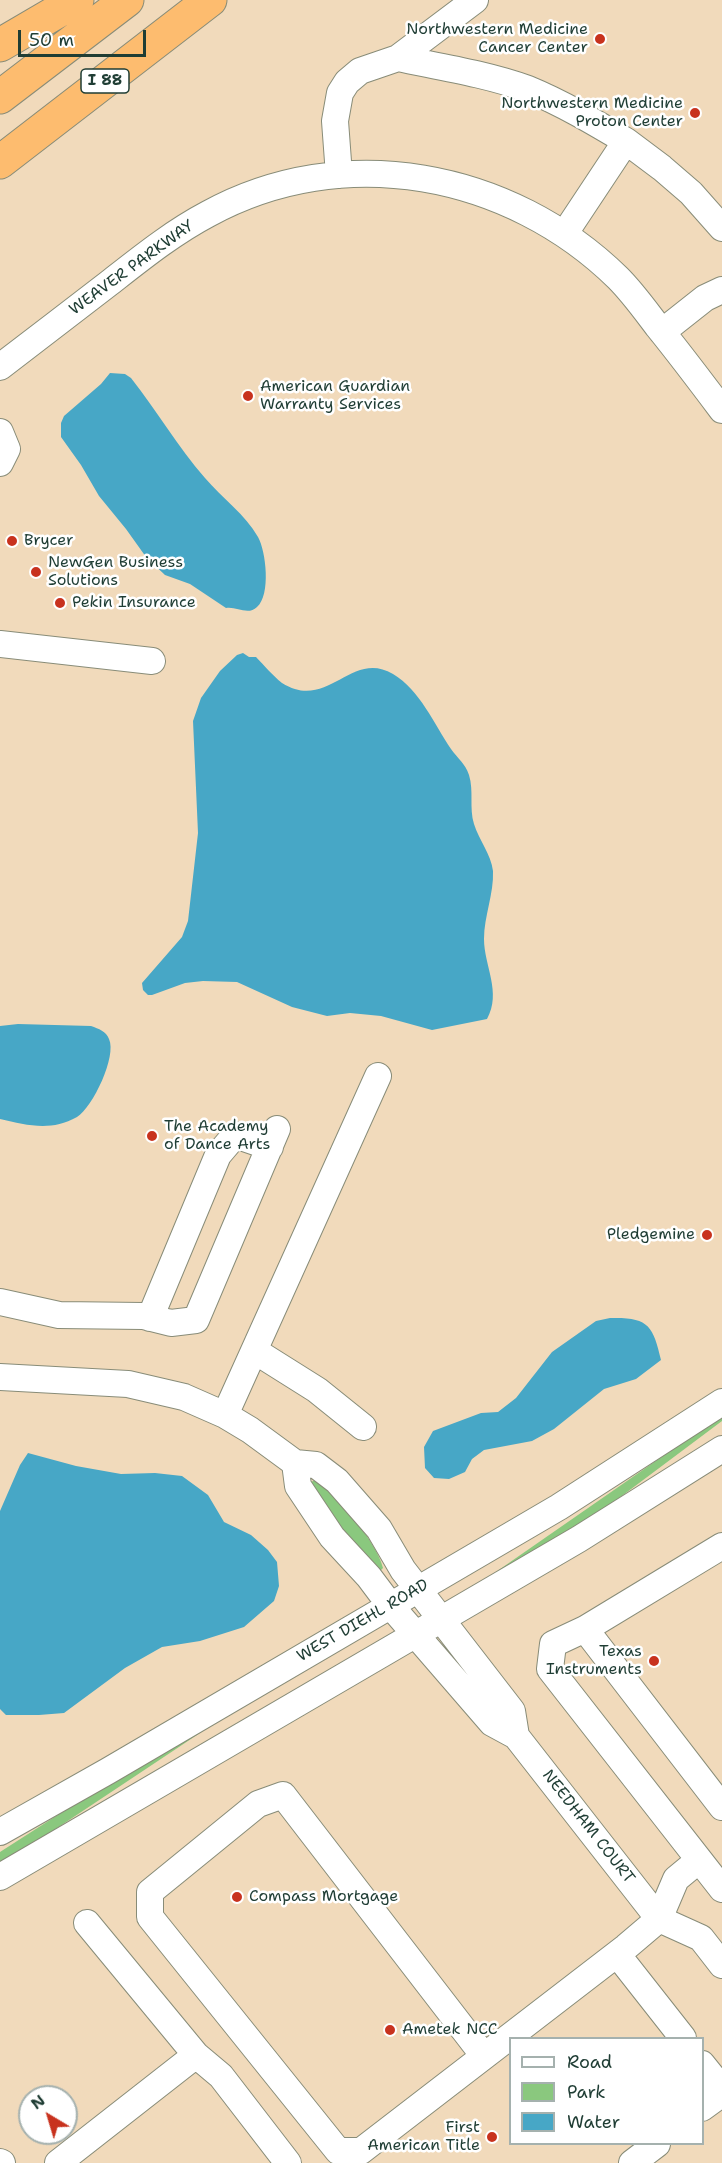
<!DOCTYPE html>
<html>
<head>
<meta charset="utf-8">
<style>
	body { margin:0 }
	#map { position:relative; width:722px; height:2163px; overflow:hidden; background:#f1dabb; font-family:"Shantell Sans",sans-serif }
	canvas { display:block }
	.legend { position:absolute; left:509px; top:2037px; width:195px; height:108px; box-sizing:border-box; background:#fff; border:2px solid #a5b1ae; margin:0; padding:8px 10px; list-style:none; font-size:18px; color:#1f3d34 }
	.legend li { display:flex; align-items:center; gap:12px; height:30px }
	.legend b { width:30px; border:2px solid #a5b1ae }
	.north { position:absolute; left:18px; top:2085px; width:60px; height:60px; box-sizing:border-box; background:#fff; border:2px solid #a5b1ae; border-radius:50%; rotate:322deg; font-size:16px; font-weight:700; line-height:24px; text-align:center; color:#1f3d34 }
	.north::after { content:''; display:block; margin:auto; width:21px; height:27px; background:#c8321e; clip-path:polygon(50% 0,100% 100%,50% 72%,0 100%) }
	.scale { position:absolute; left:18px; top:30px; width:128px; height:27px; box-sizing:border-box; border:3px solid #1f3d34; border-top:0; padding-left:8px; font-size:18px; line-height:21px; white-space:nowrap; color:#1f3d34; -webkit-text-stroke:4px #fff; paint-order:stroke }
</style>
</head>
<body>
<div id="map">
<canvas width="722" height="2163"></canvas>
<ul class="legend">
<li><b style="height:8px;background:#fff"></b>Road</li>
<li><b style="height:16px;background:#8ac87e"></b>Park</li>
<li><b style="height:16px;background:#47a7c6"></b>Water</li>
</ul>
<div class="north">N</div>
<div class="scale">50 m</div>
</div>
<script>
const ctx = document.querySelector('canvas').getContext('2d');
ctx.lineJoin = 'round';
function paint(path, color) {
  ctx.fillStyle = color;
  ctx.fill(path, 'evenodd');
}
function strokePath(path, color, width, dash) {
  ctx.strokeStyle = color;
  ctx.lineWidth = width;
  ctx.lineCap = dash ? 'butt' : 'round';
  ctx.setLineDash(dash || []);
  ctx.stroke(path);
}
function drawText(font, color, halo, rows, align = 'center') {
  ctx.font = font + ' "Shantell Sans",sans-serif';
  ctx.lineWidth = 5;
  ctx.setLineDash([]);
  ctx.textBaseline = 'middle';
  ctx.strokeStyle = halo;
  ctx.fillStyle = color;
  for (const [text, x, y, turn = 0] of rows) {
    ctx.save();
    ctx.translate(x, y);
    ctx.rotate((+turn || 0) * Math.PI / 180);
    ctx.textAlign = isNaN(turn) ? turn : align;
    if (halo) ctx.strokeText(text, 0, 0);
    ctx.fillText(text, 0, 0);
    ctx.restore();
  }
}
const green = new Path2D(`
	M722 1415V1421L575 1531 480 1583Z
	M315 1480C335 1490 379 1546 383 1568L380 1571 346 1541 309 1483Z
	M207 1722 209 1727 0 1866V1852L131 1768Z`);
const water = new Path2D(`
	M110 373 125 374 131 378C157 411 178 447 205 478 222 498 245 514 258 537 266 551 271 595 257 607 248 616 236 606 226 608L190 584 165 575 146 557 126 529 99 496 81 465 61 437V423L64 416 101 384Z
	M243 653 249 657H256C264 665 273 676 282 683 328 712 351 649 393 674 420 690 434 724 451 749 458 759 465 763 469 775 474 791 469 808 474 824 479 840 491 854 493 871 494 894 484 916 484 939 484 966 502 992 487 1019L432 1030 381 1016 350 1013 327 1016 292 1007 237 982 203 981 185 983 152 995H148L143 990 142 983 182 937 188 921 198 833 193 721 201 698 220 671 237 655Z
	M18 1024 91 1026C99 1029 106 1031 109 1039 117 1056 93 1107 77 1117 50 1132 27 1125 0 1119V1026Z
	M610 1318C648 1317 653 1325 661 1360L636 1379 604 1389 554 1429 532 1441 484 1450 472 1459 465 1472 449 1479 434 1478 425 1468 424 1447 433 1431 481 1413 498 1412 516 1398 552 1352 596 1321Z
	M28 1453 76 1466 121 1474 155 1473 182 1476 208 1495 224 1522 251 1535 268 1550 277 1562 279 1586 274 1601 244 1627 200 1641 162 1647 125 1668 64 1713 39 1715H6L0 1709V1511L20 1465Z`);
const minor = new Path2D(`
	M398 58C441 67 486 74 528 89 562 103 594 122 626 141
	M339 175 335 121 340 93 347 82 360 71 398 58 475 0
	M565 233 626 141 662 168 691 193 722 228
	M662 332 705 298 722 290
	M0 367C36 339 72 312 108 284 140 259 172 233 208 214 343 140 510 172 618 278 633 293 645 310 658 327 680 354 701 382 722 410
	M0 432 7 449 0 463
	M0 644 152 661
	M0 1302 59 1315 143 1316 171 1323 196 1320 277 1129
	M150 1318 218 1155 235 1135 270 1147
	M255 1351 317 1390 363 1427
	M0 1377 128 1384 184 1397 225 1415 250 1430 295 1463 316 1465 337 1481 379 1529 403 1570 512 1711 516 1736
	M225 1415 378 1076
	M295 1463 298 1486 332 1537 369 1577 390 1605 492 1723 516 1736 659 1919 701 1938 722 1965
	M722 1546 585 1629 553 1644 550 1669 722 1889
	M585 1629 722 1807
	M0 1832 108 1771 559 1507 722 1402
	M0 1877 579 1539 722 1449
	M87 1923 196 2055 221 2076 288 2163
	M617 1954 683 2038
	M484 2056 283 1795 258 1804 150 1892V1917L338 2151H361L626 1947 659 1919 676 1879 699 1860
	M702 2064 714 2079 713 2100 702 2108
	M0 2162 2 2163
	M58 2163 196 2055
	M632 2163 657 2144`);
const highway = new Path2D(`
	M0 45 77 0
	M0 97 127 0
	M0 162 210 0`);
const markers = [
	[600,39,6,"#c8321e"],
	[695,113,6,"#c8321e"],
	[248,396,6,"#c8321e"],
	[12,541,6,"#c8321e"],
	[36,572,6,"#c8321e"],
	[60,603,6,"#c8321e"],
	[152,1136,6,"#c8321e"],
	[707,1235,6,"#c8321e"],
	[654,1661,6,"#c8321e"],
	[237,1897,6,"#c8321e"],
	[390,2030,6,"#c8321e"],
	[492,2137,6,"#c8321e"]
];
const shields = [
	[105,81,48]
];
const shieldNames = [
	["I 88",105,81]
];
const poiNames = [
	["Northwestern Medicine",588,30,"right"],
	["Cancer Center",588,48,"right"],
	["Northwestern Medicine",683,104,"right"],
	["Proton Center",683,122,"right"],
	["American Guardian",260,387],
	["Warranty Services",260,405],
	["Brycer",24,541],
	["NewGen Business",48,563],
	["Solutions",48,581],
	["Pekin Insurance",72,603],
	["The Academy",164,1127],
	["of Dance Arts",164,1145],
	["Pledgemine",695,1235,"right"],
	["Texas",642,1652,"right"],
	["Instruments",642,1670,"right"],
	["Compass Mortgage",249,1897],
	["Ametek NCC",402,2030],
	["First",480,2128,"right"],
	["American Title",480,2146,"right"]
];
const streetNames = [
	["WEAVER PARKWAY",132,268,-36],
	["WEST DIEHL ROAD",363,1621,-30],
	["NEEDHAM COURT",588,1827,52]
];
paint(green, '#8ac87e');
paint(water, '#47a7c6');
strokePath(minor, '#888c78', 28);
strokePath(highway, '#888c78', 35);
strokePath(minor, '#fff', 26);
strokePath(highway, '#fdbc6f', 33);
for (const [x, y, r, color] of markers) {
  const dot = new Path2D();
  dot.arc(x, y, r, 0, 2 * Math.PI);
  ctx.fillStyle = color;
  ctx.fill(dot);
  strokePath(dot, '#fff', 2);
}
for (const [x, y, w] of shields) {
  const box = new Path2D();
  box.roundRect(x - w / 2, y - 12, w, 24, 4.5);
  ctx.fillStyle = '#fff';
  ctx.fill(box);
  strokePath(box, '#1f3d34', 1.5);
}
drawText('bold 15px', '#1f3d34', null, shieldNames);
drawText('16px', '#1f3d34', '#fff', poiNames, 'left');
drawText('16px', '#1f3d34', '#fff', streetNames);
</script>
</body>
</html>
